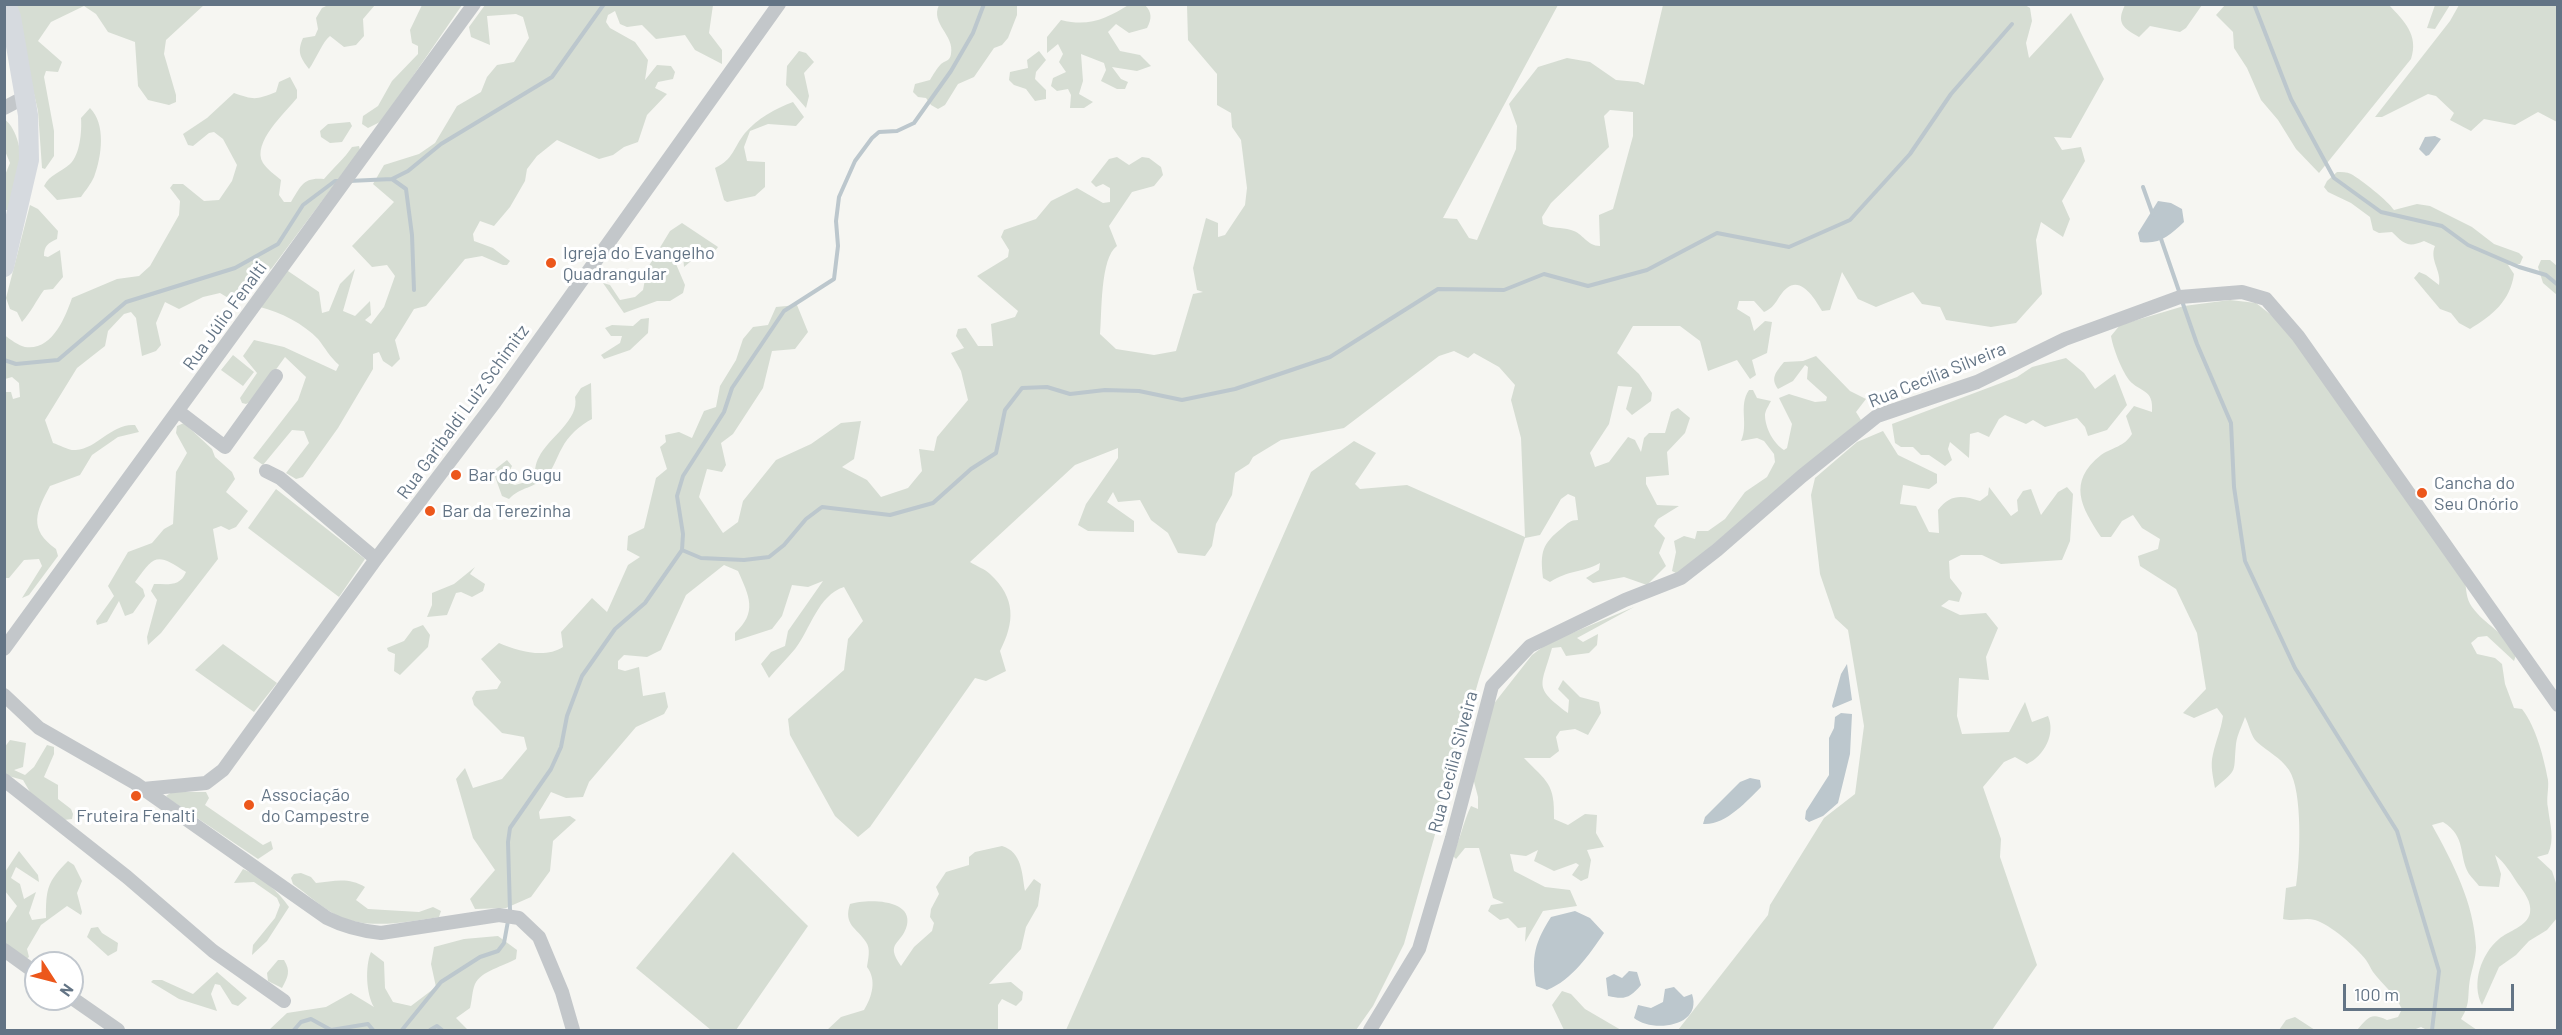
<!DOCTYPE html>
<html>
<head>
<meta charset="utf-8">
<style>
	body { margin:0 }
	#map { position:relative; width:2562px; height:1035px; overflow:hidden; background:#f6f6f2; font-family:Barlow,sans-serif }
	canvas { display:block }
	.frame { position:absolute; inset:0; border:6px solid #637485; pointer-events:none }
	.north { position:absolute; left:24px; top:951px; width:60px; height:60px; box-sizing:border-box; background:#fff; border:2px solid #c1c7ce; border-radius:50%; rotate:126deg; font-size:16px; font-weight:700; line-height:24px; text-align:center; color:#637485 }
	.north::after { content:''; display:block; margin:auto; width:21px; height:27px; background:#ec571b; clip-path:polygon(50% 0,100% 100%,50% 72%,0 100%) }
	.scale { position:absolute; left:2343px; top:984px; width:171px; height:27px; box-sizing:border-box; border:3px solid #637485; border-top:0; padding-left:8px; font-size:18px; line-height:21px; white-space:nowrap; color:#637485; -webkit-text-stroke:4px #fff; paint-order:stroke }
</style>
</head>
<body>
<div id="map">
<canvas width="2562" height="1035"></canvas>
<div class="frame"></div>
<div class="north">N</div>
<div class="scale">100 m</div>
</div>
<script>
const ctx = document.querySelector('canvas').getContext('2d');
ctx.lineJoin = 'round';
function paint(path, color) {
  ctx.fillStyle = color;
  ctx.fill(path, 'evenodd');
}
function strokePath(path, color, width, dash) {
  ctx.strokeStyle = color;
  ctx.lineWidth = width;
  ctx.lineCap = dash ? 'butt' : 'round';
  ctx.setLineDash(dash || []);
  ctx.stroke(path);
}
function drawText(font, color, halo, rows, align = 'center') {
  ctx.font = font + ' Barlow,sans-serif';
  ctx.lineWidth = 6;
  ctx.setLineDash([]);
  ctx.textBaseline = 'middle';
  ctx.strokeStyle = halo;
  ctx.fillStyle = color;
  for (const [text, x, y, turn = 0] of rows) {
    ctx.save();
    ctx.translate(x, y);
    ctx.rotate((+turn || 0) * Math.PI / 180);
    ctx.textAlign = isNaN(turn) ? turn : align;
    if (halo) ctx.strokeText(text, 0, 0);
    ctx.fillText(text, 0, 0);
    ctx.restore();
  }
}
const green = new Path2D(`
	M1130 4 1145 5C1152 12 1152 19 1147 28L1129 33 1116 24 1108 32 1120 51 1140 55 1151 66 1137 71 1112 67 1121 79 1128 82 1125 89H1117L1101 81 1106 70 1104 63 1081 54 1083 81 1079 94 1093 102 1084 108H1070L1071 95 1068 89 1057 91 1051 86 1053 78 1066 72 1059 62 1063 54 1058 44 1047 53V37L1061 20C1089 27 1106 19 1130 4Z
	M13 5H204L166 40 164 54 176 95V102L169 105 148 100 138 86 135 42 108 32 96 14 84 6 51 22 38 41 62 62 58 72 46 71 44 77 54 131V156L45 169 42 168 38 111Z
	M328 5H375L363 19 364 36 356 45 344 47 330 36C323 41 316 59 309 69 300 57 297 52 303 38L315 36 318 29 316 18 322 8Z
	M422 5H462L382 121 368 128 362 124 363 116 378 106 392 81 418 54V46L412 43 410 30Z
	M485 5H713L709 33 722 50V64L695 50 685 35 656 39 642 25 627 27 620 24 615 11 608 15 606 22 610 28 635 42 648 60 645 80 657 65 671 66 675 72 673 79 658 82 655 88 667 94 647 115 638 142 624 147 613 155 599 159 557 140 537 156 527 169 525 181 510 207 494 226 480 221 473 234 474 241 493 248 510 261 507 265H503L482 256 465 259 426 306 414 309 395 340 400 359 392 367 383 361 379 352 373 354V369L338 428 303 477 296 479 286 473 309 443 304 431 292 430 263 465 253 458 298 400 306 377 285 357 254 400 246 404 242 403 240 398 257 373 243 356 254 340 284 347 336 371 339 365C330 357 325 348 318 339 304 324 280 312 260 307L285 269 319 292 322 313 329 311 340 284 355 269 343 311 355 316 370 301 371 315 365 320 371 324 384 307 395 276 387 265 372 267 352 246 394 202 373 184 384 165 419 154 435 143 457 106 481 92 487 77 497 65 514 62 529 38 523 17 516 14 487 16 490 45 471 37 469 27Z
	M939 5H1017V15L1008 38 1002 45 994 48 974 77 958 84 945 105 938 109 931 105 926 98 918 97 913 92 915 84 930 80C933 75 937 68 941 64 946 60 950 61 951 54 955 35 930 24 939 5Z
	M1187 5H1558L1443 218 1457 219 1469 238 1477 240 1516 149 1517 126 1509 104 1538 67 1567 58 1590 62 1616 80 1638 82 1644 85 1663 5H2025L2030 8 2032 21 2026 43 2029 58 2071 13 2104 79 2071 138 2054 137 2062 150 2081 147 2085 161 2062 201 2070 219 2063 237 2041 222 2036 240 2042 294 2016 323 1991 327 1946 320 1940 307 1922 304 1913 292 1876 307 1858 299 1842 272 1830 310 1822 311C1816 301 1802 276 1787 288 1777 296 1777 307 1764 312L1754 301H1739L1737 309 1750 317 1754 331 1765 321 1772 322 1767 353 1752 360 1756 375 1750 379 1737 360 1708 371 1700 341 1680 326H1633L1617 353 1639 374 1652 393 1651 401 1632 415 1626 409 1632 387 1618 386 1609 424 1590 453 1595 467 1609 462 1628 437 1635 440 1641 452 1644 438 1649 433H1665L1671 412 1678 408 1690 418 1685 433 1667 452 1669 475 1646 477V484L1657 505 1679 506 1658 519 1654 526 1665 538 1659 553 1666 566 1647 585 1624 577 1593 583 1586 578 1599 570 1600 563C1582 573 1568 570 1550 582L1543 578C1540 552 1542 544 1562 528 1568 523 1570 520 1578 520L1575 497 1568 494 1561 499 1540 535 1525 538 1479 679 1404 944 1373 1006 1356 1030H1066L1311 472 1354 441 1376 453 1355 484 1360 489 1407 485 1525 537 1521 438 1511 400 1515 385 1499 367 1474 353 1468 358 1454 351 1439 356 1344 428 1281 440 1253 457 1249 464 1235 473 1232 495 1216 524 1212 546 1205 556 1178 553 1168 533 1151 520 1140 500 1118 502 1113 492 1107 502 1134 521V532L1088 531 1078 525 1086 504 1118 458V448L1075 465 970 562C976 566 985 569 990 574 1016 598 1015 622 1000 651L1006 671 986 681 975 678 870 827 858 837 835 816 790 735 788 719 844 670 848 639 863 621 844 587C818 595 810 630 795 649 787 659 777 668 769 678L761 664 771 652 785 646 788 631 823 581 808 587 792 585 782 616 772 629 735 641V633C758 612 749 596 738 571L724 565 686 595 661 650 647 657 624 655 618 661V669L625 671 639 667 643 696 665 692 668 707 664 714 636 727 589 782 583 797 566 798 551 792 539 812 540 819 570 816 576 820 553 841 550 871 531 897 506 908 475 909 470 899 495 870 473 838 456 779 465 768 473 788 502 779 527 749 524 737 502 733 474 705 472 698 476 691 497 689 501 682 481 659 499 643C518 651 545 659 563 647L561 632 592 598 607 612 628 565 640 557 627 550 628 536 644 528 656 478 667 469 660 447 666 442 665 435 679 432 692 438 704 411 716 407 720 386 736 360 743 339 753 327 768 325 776 307 797 305 808 332 795 349 772 351 763 388 733 434 721 443 726 465 722 472 707 469 699 497 723 533 738 522 743 501 776 460 811 444 841 423 861 421 854 459 842 467 867 480 881 497 908 488 922 471 919 449 934 451 937 437 968 400 961 371 951 353 964 348 956 336 958 329 966 328 978 346H993L991 324 1015 317 1018 311 977 276 1008 257 1009 250 1001 237 1004 230 1036 219 1051 201 1077 188 1103 203 1110 202V188L1103 184 1096 187 1091 182 1109 159 1117 157 1129 165 1142 157 1149 158 1161 167 1163 175 1154 186 1132 192 1109 226 1117 246C1100 258 1102 313 1100 334L1116 349 1154 355 1176 351 1193 294 1203 292 1197 290 1193 268 1206 218 1218 223V237L1225 235 1245 205 1247 188 1241 140 1232 127 1231 113 1217 105V74L1188 40ZM1610 110 1633 112V136L1613 209 1599 215 1600 246C1587 246 1583 233 1571 230 1561 227 1552 229 1543 224L1542 217 1551 203 1609 147 1604 116Z
	M2125 5V4L2202 5 2186 28 2180 32 2150 26 2139 37C2123 28 2116 23 2125 5Z
	M2225 5H2389C2404 21 2419 35 2411 59L2319 173 2296 149 2278 120 2261 100 2247 68 2234 48 2233 32 2216 15Z
	M2435 5H2450L2435 29 2427 28Z
	M2459 5H2557V122L2538 112 2515 125 2484 119 2471 131 2450 120 2454 113 2436 96 2428 94 2382 117H2375L2450 21Z
	M799 51 806 53 814 62 804 73 809 96 806 108 786 85 787 66Z
	M1039 51 1046 60 1036 72 1035 79 1046 90V99L1035 101 1026 89 1014 85 1009 80 1010 72 1028 68 1027 60Z
	M290 77 297 90V98C286 112 251 143 263 163 267 169 275 175 281 180L279 195 284 202H291C301 186 303 177 324 179 334 167 344 159 352 147L359 146 360 150 272 268 235 302 220 293 203 297 179 309 165 302 156 323 161 345 156 351 142 356 136 318 131 312 124 314 108 331 105 346 77 368 45 420 53 443C60 445 69 451 76 450 98 448 112 423 135 425L139 432 118 437 92 455 80 475 50 486C36 512 28 529 56 549L58 556 29 595 22 598 42 566 39 559 24 560 9 578H5V392H11L13 399 20 397 19 383 12 377 5 379 4 335C10 339 19 346 25 347 52 351 65 318 72 298L117 279 139 276 150 266 179 215 180 201 170 188 173 184H183L204 201 219 200 232 181 237 165 223 139 214 132 209 133 193 146 188 145 183 134 207 118 234 93C254 100 256 100 276 92L279 82Z
	M793 102 804 117 796 126 768 124 750 131 744 147 747 161 765 162V187L755 196 727 202 724 200 715 168C734 159 733 148 745 133 757 119 776 108 793 102Z
	M90 108C106 124 102 156 94 177 91 184 85 191 81 197L57 200 44 186C50 174 60 173 70 164 80 155 82 131 81 118Z
	M4 119C18 128 23 158 21 173 19 185 12 198 8 210H4L5 175 10 163 5 151Z
	M350 122 352 126 342 142 330 143 321 137 320 131 328 124Z
	M2337 172C2341 172 2347 172 2351 174 2362 180 2388 201 2394 210L2417 204 2430 206 2472 227 2494 244 2519 253 2523 257 2520 264 2508 265 2514 274C2510 301 2493 315 2470 329L2459 323 2451 313 2440 309 2414 278 2419 272 2426 275 2439 285C2442 271 2429 260 2435 246L2424 241C2408 248 2404 244 2392 232L2379 233 2373 230 2370 217 2351 203 2328 192 2324 187 2327 181Z
	M30 205 38 209 58 231 57 239C48 243 44 246 44 256L48 257 60 250 63 277 53 289 44 290C36 301 31 312 22 322L17 312 10 309 6 298Z
	M682 223 718 247 715 251H703L684 267 683 256 679 257 676 264 685 285 683 293 670 301H657L624 313 603 283 610 285 620 300 635 297 643 290 647 269 670 231Z
	M2541 260H2550L2557 266V295L2543 283 2538 267Z
	M2230 300 2256 303 2280 322 2465 578C2466 588 2466 599 2472 607 2484 624 2506 634 2517 652L2514 661 2487 636 2478 637 2471 643 2477 654 2495 658 2502 664 2505 684 2514 708 2522 709C2536 727 2544 758 2548 780 2549 789 2546 799 2548 808 2550 825 2555 839 2548 854L2537 857 2552 871 2557 886V918L2547 930 2529 941 2516 955 2499 967 2482 1005C2471 984 2481 954 2499 939 2508 931 2527 927 2530 913 2532 902 2524 892 2518 884 2511 873 2505 863 2495 855L2501 874 2499 887 2479 886C2476 882 2472 878 2469 874 2458 855 2467 837 2443 822L2432 825C2453 863 2474 903 2476 947 2476 958 2472 969 2470 979 2467 997 2471 1003 2461 1019L2477 1030H2427L2421 1027 2413 1030H2357C2368 1018 2370 1012 2387 1020L2398 1017 2402 1009C2395 994 2383 985 2373 972 2371 969 2369 964 2366 960 2357 948 2330 924 2315 920 2304 917 2295 922 2283 919L2286 888 2296 886C2300 860 2303 791 2289 770 2280 757 2268 752 2257 742 2251 737 2249 724 2245 717 2242 726 2237 735 2236 744 2233 773 2239 768 2215 788 2213 777 2210 765 2213 754 2216 740 2221 730 2223 716L2217 708 2194 718 2183 713 2206 689 2197 633 2176 589 2140 566 2138 556 2158 549 2160 539 2142 528 2133 515 2122 521 2111 537H2101C2081 507 2067 482 2101 455 2113 447 2124 447 2132 434L2126 416 2134 406 2152 412C2154 388 2140 393 2129 380 2121 369 2113 348 2111 336L2120 325 2184 306Z
	M649 318 648 333 630 350 604 359 601 355 620 343 622 336H611L605 328 612 325 633 326 641 319Z
	M233 355 254 372 243 386 221 370Z
	M1816 356 1850 391 1866 399 1856 412 1861 420 1683 570 1676 573 1672 571 1676 552 1674 541 1684 536 1695 539 1697 531H1708L1725 519 1745 492 1767 477 1775 462 1774 454 1764 441 1757 438 1741 441C1749 424 1738 406 1749 390H1753L1757 398 1771 401C1769 405 1765 411 1765 415 1765 428 1774 444 1784 450L1787 448 1792 424 1779 398 1789 394 1815 402 1826 401 1827 397 1807 379 1808 367 1805 365 1793 381 1778 389C1770 378 1776 372 1784 362L1803 361Z
	M2066 358 2084 373 2095 389 2115 374 2127 405 2107 430 2088 436 2085 427 2077 418 2045 427 2033 420 2026 424 2005 415 1999 419 1989 437 1978 432 1970 434 1969 458 1950 442 1948 449 1952 460 1945 466 1929 455H1921L1913 447H1901L1895 443 1892 424 2017 377 2032 367Z
	M591 383 592 419C580 425 568 436 562 448 556 458 554 469 545 477 535 488 520 487 509 499L502 496 493 471 507 460 512 466 507 476 509 483 515 485 533 480C535 473 535 463 539 457 548 438 580 420 575 397L581 388Z
	M184 423 212 449 215 457 232 472 235 479 226 492 248 511 236 527 229 530 221 526 213 529 218 559 161 633 148 645 147 637 157 600 151 591 154 584C168 584 180 587 186 572 157 553 155 554 135 582L143 589 145 596 133 613 125 616 119 601 107 622 97 625 96 621 114 596 108 586 128 552 152 543 164 529 173 524 176 472 187 453 176 433 177 426Z
	M1883 431 1898 455 1937 474V483L1929 489 1903 485 1900 504 1916 506 1929 532 1939 533 1938 510C1950 494 1962 495 1980 501L1988 495 1989 487 2011 516 2018 511 2017 500 2023 491 2031 489 2041 515 2058 492 2067 487 2073 494 2070 541 2062 560 2001 564 1982 555H1961L1949 561 1950 578 1962 593 1959 602 1949 600 1941 606 1960 615 1986 613 1998 628 1986 657 1989 680 1959 678 1957 716 1962 734 2009 732 2025 702 2032 722 2048 716C2056 734 2044 756 2027 764L2015 757 2004 762 1983 787 2001 839 2000 857 2037 965 1992 1030H1678L1768 915 1770 905 1824 818 1855 794 1864 726 1848 630 1835 618 1820 574 1811 495 1815 478 1857 442Z
	M276 489 365 559 339 597 248 528Z
	M475 567 470 574 485 584 483 591 472 597 461 592 456 593 447 615 427 617 432 605V593L454 584Z
	M1634 607 1577 638 1583 642 1598 634 1597 645 1589 653 1566 656 1561 647 1552 648C1541 687 1533 687 1568 713L1569 700 1558 689 1563 680 1580 697 1599 702 1601 713 1588 735 1575 729 1560 731 1556 737 1559 751 1550 758H1524C1547 782 1555 783 1554 819L1568 825 1585 814 1597 815 1596 833 1604 847 1587 850 1591 860 1588 878 1581 881 1572 875 1579 865 1576 863 1554 871 1534 861 1538 850 1526 856 1510 854 1514 871 1545 887 1570 890 1577 906 1543 911 1525 942 1526 927 1518 928 1508 918 1500 920 1488 911 1491 905 1504 903 1493 898 1479 848H1465L1456 859 1452 855C1461 839 1463 822 1471 806L1478 809V797L1473 778 1492 706 1532 655 1548 643Z
	M423 625 430 635 428 647 400 675 394 671 395 654 388 651 387 648 404 641 413 629Z
	M223 644 277 683 254 712 195 670Z
	M10 740 26 743 23 767 14 770 25 775 34 767 47 745 54 747V754L44 777 58 785V799L71 809 73 814 72 819 64 820 34 799 23 780 5 775 4 748Z
	M172 792H206L209 798 205 805 263 845 271 841 273 849 258 859 169 799 166 796Z
	M1002 846C1022 852 1022 873 1025 891L1034 879 1041 884 1038 906 1026 927 1021 949 989 984 1011 982 1023 992 1022 1000 1016 1006 1002 999 998 1005V1030H827L841 1017 864 1010C872 997 877 980 867 967 868 959 871 949 866 942 857 928 843 925 850 904 865 899 913 898 907 925 902 945 884 942 901 966L914 947 932 931 934 923 930 917 931 909 939 894 936 887 946 872 969 865V857L975 852Z
	M19 851 38 875 39 882 16 867 11 878 20 884 24 899 36 892 29 913 32 920 46 918C46 889 47 882 68 861L74 865 82 881 77 893 82 912 81 915 67 906 41 925 27 949 29 957 25 960 5 945 4 926 17 906 5 891V872Z
	M733 852 808 926 736 1030H711L636 968Z
	M243 869C261 876 278 891 289 907L267 941 252 955 253 945 275 918 280 905 277 898 254 882 234 883Z
	M301 873 311 877 316 883C334 881 349 877 365 887L356 900 368 909 419 912 433 907 441 911 439 917C406 922 369 930 338 916 322 908 307 894 293 884L291 878 294 874Z
	M98 927 102 933 118 943 117 951 108 956 87 937 91 928Z
	M498 936 517 950 516 959C504 966 481 971 475 984 472 991 472 1001 470 1008L456 1018 468 1030H269L287 1013 326 1007 351 993 374 1007C366 994 365 966 371 952L384 962 385 988 393 1002 411 1006 436 987 431 964 434 947 464 939Z
	M278 960H284C291 971 288 977 282 988L268 981 267 973Z
	M217 972 247 998 238 1006 232 1004 220 985 215 984 211 994 217 1011 179 999 151 982 153 980H162L193 994Z
	M1562 991 1571 994 1585 1009 1621 1030H1564L1552 1005Z
	M2295 1017 2315 1030H2279L2286 1020Z`);
const water = new Path2D(`
	M2435 136 2441 139 2429 155 2426 156 2419 149 2425 137Z
	M2158 201 2171 203 2182 209 2184 222C2170 235 2160 245 2140 242L2138 233Z
	M1847 664 1852 700 1833 708 1832 706 1841 674Z
	M1841 713 1852 714 1850 754 1838 803 1823 816 1809 822 1805 819 1806 811 1829 775V738L1834 728 1835 717Z
	M1750 778 1760 780 1761 787C1747 801 1725 826 1703 824L1705 817 1740 782Z
	M1575 911 1590 918 1604 933C1589 955 1572 980 1547 990L1536 986C1531 957 1535 942 1551 917Z
	M1629 971 1637 972 1641 985C1630 998 1625 1000 1608 996L1606 978 1614 974 1622 978Z
	M1674 987 1684 997 1692 994C1703 1027 1652 1033 1634 1018L1638 1005 1651 1008 1663 1002 1665 989Z`);
const stream = new Path2D(`
	M2254 4 2291 99 2334 178 2381 212 2442 226 2468 245 2519 267 2546 275 2558 285
	M392 179 408 171 441 144 552 77 604 4
	M349 181 392 179 406 189 412 235 414 290
	M2143 187 2153 215
	M2160 236 2180 294
	M2182 301 2197 344 2231 423 2234 487 2245 561 2295 668 2397 831 2439 971 2432 1030
	M4 360 16 364 58 360 126 302 235 268 278 244 303 205 335 181H339
	M682 550 701 558 744 560 769 557 784 545 806 519 822 507 890 515 933 503 971 469 996 453 1005 410 1022 388 1047 387 1070 394 1105 390 1139 391 1182 400 1235 389 1330 357 1438 289 1504 290 1544 274 1588 286 1647 270 1717 233 1789 247 1850 220 1910 154 1951 94 2012 24
	M294 1030 301 1022 311 1019 331 1030 368 1024 373 1030
	M402 1030 441 982 480 957 498 951 504 943 510 910 508 842 510 828 551 769 561 747 567 716 582 676 615 629 645 603 682 550 683 534 677 496 683 476 724 412 732 388 784 311 834 279 838 246 836 221 839 197 855 161 872 138 879 132 897 131 914 123 951 71 973 33 984 4
	M430 1030 437 1026 442 1030`);
const street = new Path2D(`
	M4 108 25 97
	M178 411 225 447 276 376
	M266 471 280 478 376 559
	M4 649 474 4
	M4 695 39 728 135 783 327 918C345 927 361 931 381 933L499 915 519 918 539 937 562 992 573 1030
	M4 780 127 877 213 951 284 1001
	M143 789 206 783 223 770 376 559 495 402 779 4
	M4 950 36 973
	M72 998 118 1030
	M1370 1030 1419 949 1452 838 1492 686 1530 646 1625 600 1681 578 1717 550 1802 476 1877 416 1977 382 2065 339 2180 297 2242 292 2266 299 2298 336 2558 705`);
const secondary = new Path2D(`
	M4 267 29 160 28 115 11 17 6 4`);
const markers = [
	[551,263,6,"#ec571b"],
	[456,475,6,"#ec571b"],
	[2422,493,6,"#ec571b"],
	[430,511,6,"#ec571b"],
	[136,796,6,"#ec571b"],
	[249,805,6,"#ec571b"]
];
const poiNames = [
	["Igreja do Evangelho",563,253],
	["Quadrangular",563,274],
	["Bar do Gugu",468,475],
	["Cancha do",2434,483],
	["Seu Onório",2434,504],
	["Bar da Terezinha",442,511],
	["Associação",261,795],
	["do Campestre",261,816],
	["Fruteira Fenalti",136,816,"center"]
];
const streetNames = [
	["Rua Júlio Fenalti",225,316,-54],
	["Rua Cecília Silveira",1937,375,-22],
	["Rua Garibaldi Luiz Schimitz",463,412,-54],
	["Rua Cecília Silveira",1453,762,-75]
];
paint(green, '#d6ddd3');
paint(water, '#bcc7cd');
strokePath(stream, '#bcc7cd', 4);
strokePath(street, '#c3c7ca', 14);
strokePath(secondary, '#d6dadf', 20);
for (const [x, y, r, color] of markers) {
  const dot = new Path2D();
  dot.arc(x, y, r, 0, 2 * Math.PI);
  ctx.fillStyle = color;
  ctx.fill(dot);
  strokePath(dot, '#fff', 2);
}
drawText('18px', '#637485', '#fff', poiNames, 'left');
drawText('18px', '#637485', '#fff', streetNames);
</script>
</body>
</html>
